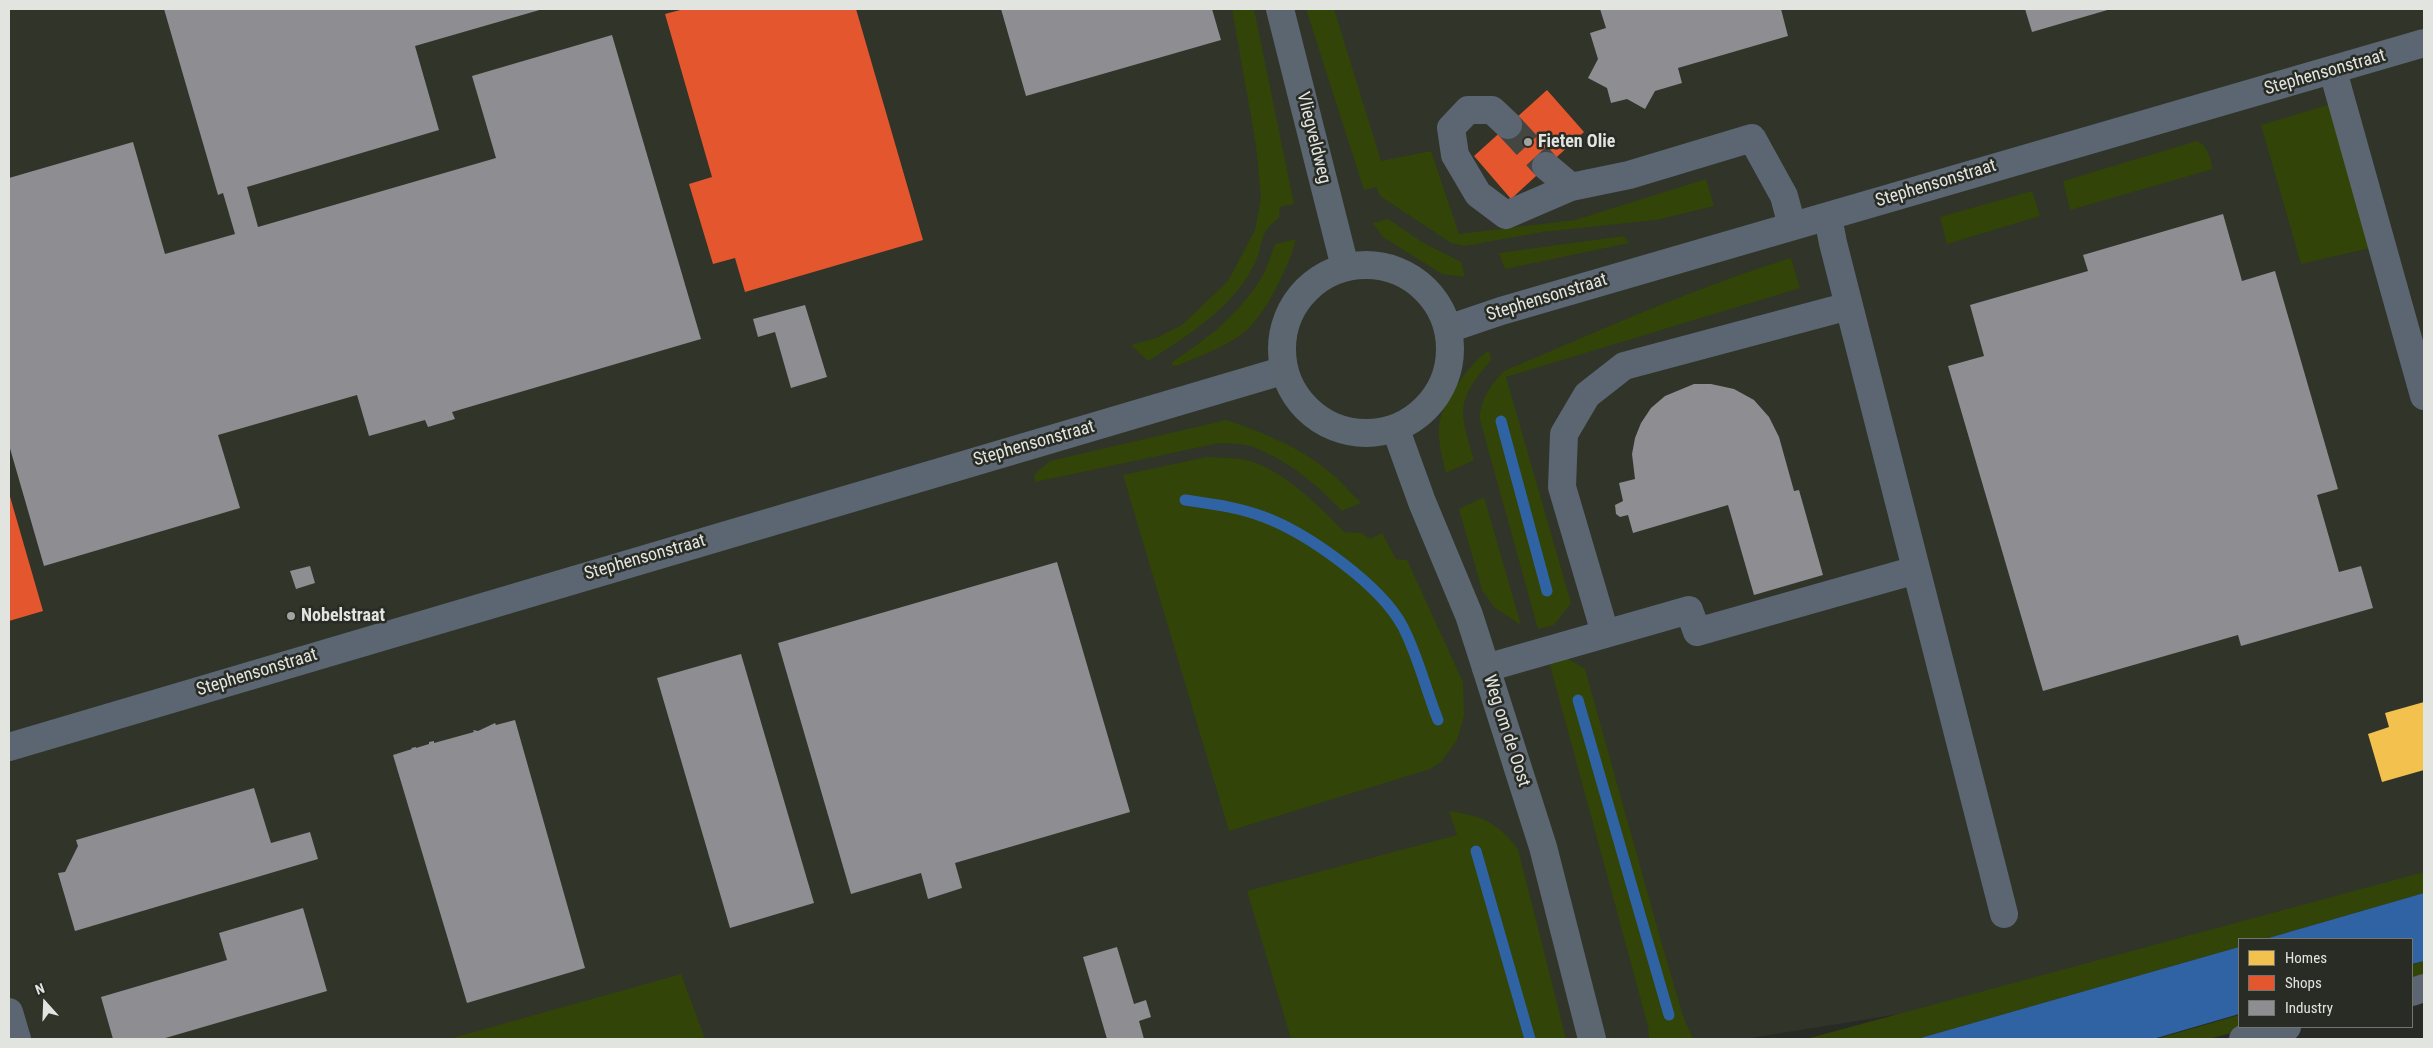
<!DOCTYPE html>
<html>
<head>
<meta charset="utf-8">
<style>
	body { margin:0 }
	#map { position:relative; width:2433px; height:1048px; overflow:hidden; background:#282a26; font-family:"Roboto Condensed",sans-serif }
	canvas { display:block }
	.frame { position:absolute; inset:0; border:10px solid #e2e4e0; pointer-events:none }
	.legend { position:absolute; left:2238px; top:938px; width:175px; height:90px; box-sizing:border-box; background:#292b25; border:1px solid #737570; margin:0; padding:6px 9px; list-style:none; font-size:15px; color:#e2e4e0 }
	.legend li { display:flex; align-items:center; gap:10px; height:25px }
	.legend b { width:25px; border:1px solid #737570 }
	.north { position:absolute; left:20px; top:978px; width:50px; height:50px; -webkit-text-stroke:4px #292b25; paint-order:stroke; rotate:340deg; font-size:14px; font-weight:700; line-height:20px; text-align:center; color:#e2e4e0 }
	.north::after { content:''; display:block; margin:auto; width:18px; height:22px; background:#e2e4e0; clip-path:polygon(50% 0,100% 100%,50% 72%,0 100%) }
</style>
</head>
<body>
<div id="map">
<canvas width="2433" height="1048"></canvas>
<div class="frame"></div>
<ul class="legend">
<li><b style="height:14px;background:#f2c14e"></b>Homes</li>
<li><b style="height:14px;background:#e4572e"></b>Shops</li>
<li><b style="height:14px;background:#8d8d92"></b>Industry</li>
</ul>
<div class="north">N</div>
</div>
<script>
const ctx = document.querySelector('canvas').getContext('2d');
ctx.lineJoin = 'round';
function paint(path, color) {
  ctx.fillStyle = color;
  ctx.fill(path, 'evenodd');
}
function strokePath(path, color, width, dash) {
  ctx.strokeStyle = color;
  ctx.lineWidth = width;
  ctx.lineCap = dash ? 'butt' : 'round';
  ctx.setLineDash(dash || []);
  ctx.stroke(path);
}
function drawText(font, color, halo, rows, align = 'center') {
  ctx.font = font + ' "Roboto Condensed",sans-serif';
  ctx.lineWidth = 5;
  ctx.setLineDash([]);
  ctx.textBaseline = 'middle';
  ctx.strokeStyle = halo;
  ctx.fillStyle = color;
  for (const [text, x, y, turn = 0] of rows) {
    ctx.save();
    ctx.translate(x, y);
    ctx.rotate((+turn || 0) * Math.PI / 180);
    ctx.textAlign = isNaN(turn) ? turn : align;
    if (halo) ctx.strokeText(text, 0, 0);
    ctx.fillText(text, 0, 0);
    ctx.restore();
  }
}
const built = new Path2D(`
	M9 9H2424V873L1918 1011 1745 1039H9Z`);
const green = new Path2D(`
	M1232 9H1254L1294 204 1280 207 1279 218C1256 235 1265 245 1253 267 1233 307 1185 338 1148 361L1131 345 1156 338 1182 325 1228 281 1255 230 1261 198 1256 145Z
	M1306 9H1334L1381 161 1431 151 1459 234 1575 220 1706 179 1714 206 1656 220 1542 232 1465 246 1451 243 1380 196 1376 187 1364 190Z
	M2331 104 2370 248 2301 264 2261 125Z
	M2197 141C2209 146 2210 159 2213 169L2070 210 2063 181Z
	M2032 191 2040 216 1947 244 1940 217Z
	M1388 219 1422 242 1461 262 1465 277 1442 274 1383 237 1373 223Z
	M1624 236 1629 243 1505 269 1499 253Z
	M1296 239C1290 264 1264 319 1242 334 1223 348 1199 356 1177 366L1172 365V362C1206 340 1238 315 1260 280 1267 270 1270 256 1275 244Z
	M1791 258 1800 288 1506 377 1571 603 1554 625 1538 629 1480 420C1479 401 1492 383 1504 371 1599 331 1693 288 1791 258Z
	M1489 350 1491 360C1456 402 1459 408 1474 460L1446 473C1442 457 1438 443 1439 427 1441 402 1469 364 1489 350Z
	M1226 420C1262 432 1298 446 1328 471 1340 480 1350 492 1361 503L1342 511C1316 484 1287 459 1250 446 1241 443 1229 444 1219 443L1035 482 1034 475 1050 461Z
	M1207 457C1223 458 1238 457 1253 462 1284 472 1322 508 1344 532L1362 533 1370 539 1382 533 1396 559 1407 560 1463 682 1464 716 1457 740 1441 762 1430 769 1229 831 1123 475Z
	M1484 497 1521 625 1495 608 1482 590 1459 509Z
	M1567 658 1585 669 1659 934 1683 1016 1693 1039H1649L1648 1026 1550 665Z
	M1449 811C1482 816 1497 822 1518 849L1566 1039H1291L1247 891 1457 835Z
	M2424 872V893L2265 939H2239V947L1917 1039H1806Z
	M2424 961V978L2412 981V965Z
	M681 974 705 1039H449Z
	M2239 1015V1027H2253L2209 1039H2156Z`);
const water = new Path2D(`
	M2424 893V961L2412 964V939H2265Z
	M2239 947V1014L2153 1039H1917Z`);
const homes = new Path2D(`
	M2424 702V770L2382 782 2368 734 2389 727 2385 713Z`);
const shops = new Path2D(`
	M684 9H856L923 240 745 292 735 258 713 264 689 184 712 177 665 14Z
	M1547 90 1584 132 1511 199 1474 156Z
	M9 493 43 611 9 621Z`);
const industry = new Path2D(`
	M164 9H543L415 46 439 130 247 187 258 227 496 158 472 76 612 35 701 339 452 412 455 419 428 427 425 420 369 436 357 395 218 435 240 508 44 566 9 445V178L133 142 165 254 235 234 223 193 218 195Z
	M1001 9H1212L1221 40 1026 96Z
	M1600 9H1781L1788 36 1678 68 1682 83 1655 91 1645 109 1627 99 1611 103 1607 88 1588 78 1598 59 1590 33 1606 28Z
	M2025 9H2111L2032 32Z
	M2223 214 2242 281 2275 271 2338 489 2317 495 2339 572 2361 566 2373 608 2241 646 2238 635 2043 691 1948 366 1984 356 1970 305 2088 271 2083 255Z
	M805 305 827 377 791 388 775 332 758 337 753 319Z
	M1694 384H1711L1734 389 1754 400 1769 417 1779 437 1794 491 1799 490 1823 575 1754 595 1728 505 1633 533 1628 515 1620 517 1616 514 1615 505 1623 501 1619 483 1635 479 1632 454 1635 438 1641 423 1651 408 1665 396Z
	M1057 562 1130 812 955 863 962 888 928 899 921 873 851 894 778 643Z
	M310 566 315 583 296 589 290 571Z
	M741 654 814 903 730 928 657 678Z
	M515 720 585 968 467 1003 393 755 412 749 411 748 416 747V748L429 744V742L434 741V743L474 732 473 730 478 731 495 723 496 725Z
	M254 788 271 843 310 832 318 859 75 931 58 873 65 872 78 846 76 840Z
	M303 908 327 991 162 1039H113L101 997 227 960 219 933Z
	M1117 947 1134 1004 1146 1000 1151 1017 1139 1021 1144 1039H1107L1083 957Z`);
const stream = new Path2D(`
	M1501 421 1547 591
	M1185 500C1212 504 1238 507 1264 517 1307 533 1381 585 1403 627 1418 656 1426 690 1438 720
	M1578 700 1669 1015
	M1476 851 1530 1039`);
const minorTunnel = new Path2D(`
	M1508 125 1546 166`);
const minor = new Path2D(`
	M2333 71 2424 396
	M1508 125 1492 110H1468L1451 128 1455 155 1478 194 1506 215 1571 187
	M1546 166 1571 187 1629 175 1752 138 1784 196 1792 226
	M1828 217 1833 243 2004 914
	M1448 329 1501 311 2424 43
	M1605 633 1562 487 1564 434 1587 395 1624 366 1849 306
	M1486 668 1689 610 1697 632 1916 570
	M9 747 1282 371
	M2412 992 2424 988
	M9 1012 17 1039
	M2243 1039 2287 1027`);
const major = new Path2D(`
	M1280 9 1345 267
	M1282 349a84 84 0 1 1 168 0a84 84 0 1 1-168 0Z
	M1396 430 1422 502 1469 615 1486 668 1543 847 1592 1039`);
const markers = [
	[1528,142,5,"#a1a39f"],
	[291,616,5,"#a1a39f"]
];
const streetNames = [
	["Stephensonstraat",2325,73,-16],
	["Vliegveldweg",1313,138,76],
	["Stephensonstraat",1936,184,-17],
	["Stephensonstraat",1547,298,-17],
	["Stephensonstraat",1034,444,-16],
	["Stephensonstraat",645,558,-16],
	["Stephensonstraat",257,673,-17],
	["Weg om de Oost",1506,731,72]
];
const poiNames = [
	["Fieten Olie",1538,142],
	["Nobelstraat",301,616]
];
paint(built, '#303429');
paint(green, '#324407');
paint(water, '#2f63a4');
paint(homes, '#f2c14e');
paint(shops, '#e4572e');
paint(industry, '#8d8d92');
strokePath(stream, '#2f63a4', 11);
strokePath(minorTunnel, '#444642', 28, [28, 14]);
strokePath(minor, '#5b6672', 28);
strokePath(major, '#5b6671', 28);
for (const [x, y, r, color] of markers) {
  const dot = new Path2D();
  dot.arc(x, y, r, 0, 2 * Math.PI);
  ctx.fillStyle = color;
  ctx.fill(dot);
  strokePath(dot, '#292b25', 2);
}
drawText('18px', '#e2e4e0', '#292b25', streetNames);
drawText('bold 18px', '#e2e4e0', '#292b25', poiNames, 'left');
</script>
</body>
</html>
